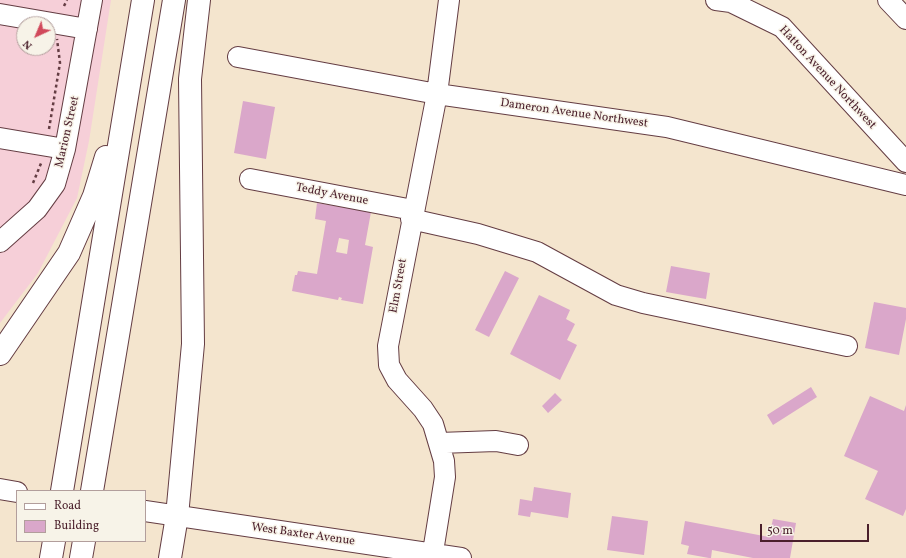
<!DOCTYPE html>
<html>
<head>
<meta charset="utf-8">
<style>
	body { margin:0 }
	#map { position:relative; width:906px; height:558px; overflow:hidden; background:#f4e5ce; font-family:Vollkorn,serif }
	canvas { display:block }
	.legend { position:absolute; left:16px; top:490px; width:130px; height:52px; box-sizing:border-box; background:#f7f3e8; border:1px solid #b29e9c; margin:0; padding:5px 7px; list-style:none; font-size:12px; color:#4a1f2b }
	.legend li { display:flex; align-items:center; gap:8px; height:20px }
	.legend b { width:20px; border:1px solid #b29e9c }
	.north { position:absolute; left:16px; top:16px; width:40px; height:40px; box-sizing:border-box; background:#f7f3e8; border:1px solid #b29e9c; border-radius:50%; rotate:224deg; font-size:11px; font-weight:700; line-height:16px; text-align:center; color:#4a1f2b }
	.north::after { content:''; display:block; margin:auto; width:14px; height:18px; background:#d1495b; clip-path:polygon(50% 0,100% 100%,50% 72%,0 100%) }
	.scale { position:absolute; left:760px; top:524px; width:109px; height:18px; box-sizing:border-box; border:2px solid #4a1f2b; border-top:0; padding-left:5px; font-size:12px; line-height:14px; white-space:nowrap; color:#4a1f2b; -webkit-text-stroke:3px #f7f3e8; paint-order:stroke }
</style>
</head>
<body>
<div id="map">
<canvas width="906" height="558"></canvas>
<ul class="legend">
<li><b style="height:5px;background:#fff"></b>Road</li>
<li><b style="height:11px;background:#daa7ca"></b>Building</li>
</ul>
<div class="north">N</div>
<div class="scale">50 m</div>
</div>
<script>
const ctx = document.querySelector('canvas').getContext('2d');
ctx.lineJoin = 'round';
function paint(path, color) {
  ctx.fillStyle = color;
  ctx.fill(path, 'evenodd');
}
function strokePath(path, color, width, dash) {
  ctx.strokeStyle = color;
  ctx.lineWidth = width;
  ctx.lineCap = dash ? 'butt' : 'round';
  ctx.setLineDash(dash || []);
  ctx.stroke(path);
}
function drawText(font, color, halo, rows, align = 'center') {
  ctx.font = font + ' Vollkorn,serif';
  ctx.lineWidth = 3;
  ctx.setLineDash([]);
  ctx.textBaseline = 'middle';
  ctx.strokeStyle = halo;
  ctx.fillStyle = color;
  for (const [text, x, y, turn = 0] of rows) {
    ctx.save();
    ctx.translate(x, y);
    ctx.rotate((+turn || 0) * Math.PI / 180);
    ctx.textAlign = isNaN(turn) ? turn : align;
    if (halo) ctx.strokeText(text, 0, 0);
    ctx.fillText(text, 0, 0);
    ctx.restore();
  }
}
const built = new Path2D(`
	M0 0H111L89 141 77 198 38 273 0 323ZM24 24H48V48H24Z`);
const building = new Path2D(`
	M243 101 275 107 266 159 234 153Z
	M317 203 371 212 365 245 373 247 363 304 341 300 342 298 339 297 338 300 292 291 295 275H297L298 271 317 274 326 221 315 219ZM339 238 349 240 347 254 336 252Z
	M671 266 710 273 706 299 666 292Z
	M505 271 519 278 489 337 475 330Z
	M539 295 570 310 566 319 575 324 567 340 577 345 560 380 510 354Z
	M874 302 906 308V319L899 355 865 348Z
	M811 387 817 397 773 425 767 415Z
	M555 393 562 400 548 413 542 406Z
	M870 396 904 411 906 405V509L903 516 865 499 878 471 844 456Z
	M534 487 571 493 568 518 531 512 530 517 518 515 520 499 532 501Z
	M612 516 648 521 644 555 607 550Z
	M773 519 796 523 790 558H753L712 550 711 558H709L687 554 689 546 681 544 685 521 769 537Z`);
const path = new Path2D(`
	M64 6 67 0
	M49 129 60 63 57 39
	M33 183 42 161`);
const minor = new Path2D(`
	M716 0 731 2 782 27 906 162
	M888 0 906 19
	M0 14 87 29
	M238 57 437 94 667 127 906 185
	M0 138 65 149
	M250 179 413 210
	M411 219 478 234 537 252 616 295 643 303 847 346
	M0 242 37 209 55 184 65 149 92 0
	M439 443 496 441 518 445
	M0 489 17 492
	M145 511 461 558
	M432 558 445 477 444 461 433 424 423 409 397 380 389 365 388 346 437 94 449 0`);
const highway = new Path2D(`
	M0 354 69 253 94 196 106 157
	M62 491 143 0
	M92 491 174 0
	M51 558 54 541
	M81 558 84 541
	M170 558 177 516 193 344 190 79 199 0`);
const streetNames = [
	["Hatton Avenue Northwest",827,78,47],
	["Dameron Avenue Northwest",574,114,8],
	["Marion Street",68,132,-77],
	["Teddy Avenue",332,195,11],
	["Elm Street",399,286,-80],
	["West Baxter Avenue",303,535,8]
];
paint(built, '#f6cfd8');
paint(building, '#daa7ca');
strokePath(minor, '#643d43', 22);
strokePath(highway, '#643d43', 24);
strokePath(path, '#643d43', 2.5, [3, 3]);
strokePath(minor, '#fff', 20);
strokePath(highway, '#fff', 22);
drawText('12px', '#4a1f2b', '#f7f3e8', streetNames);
</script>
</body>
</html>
